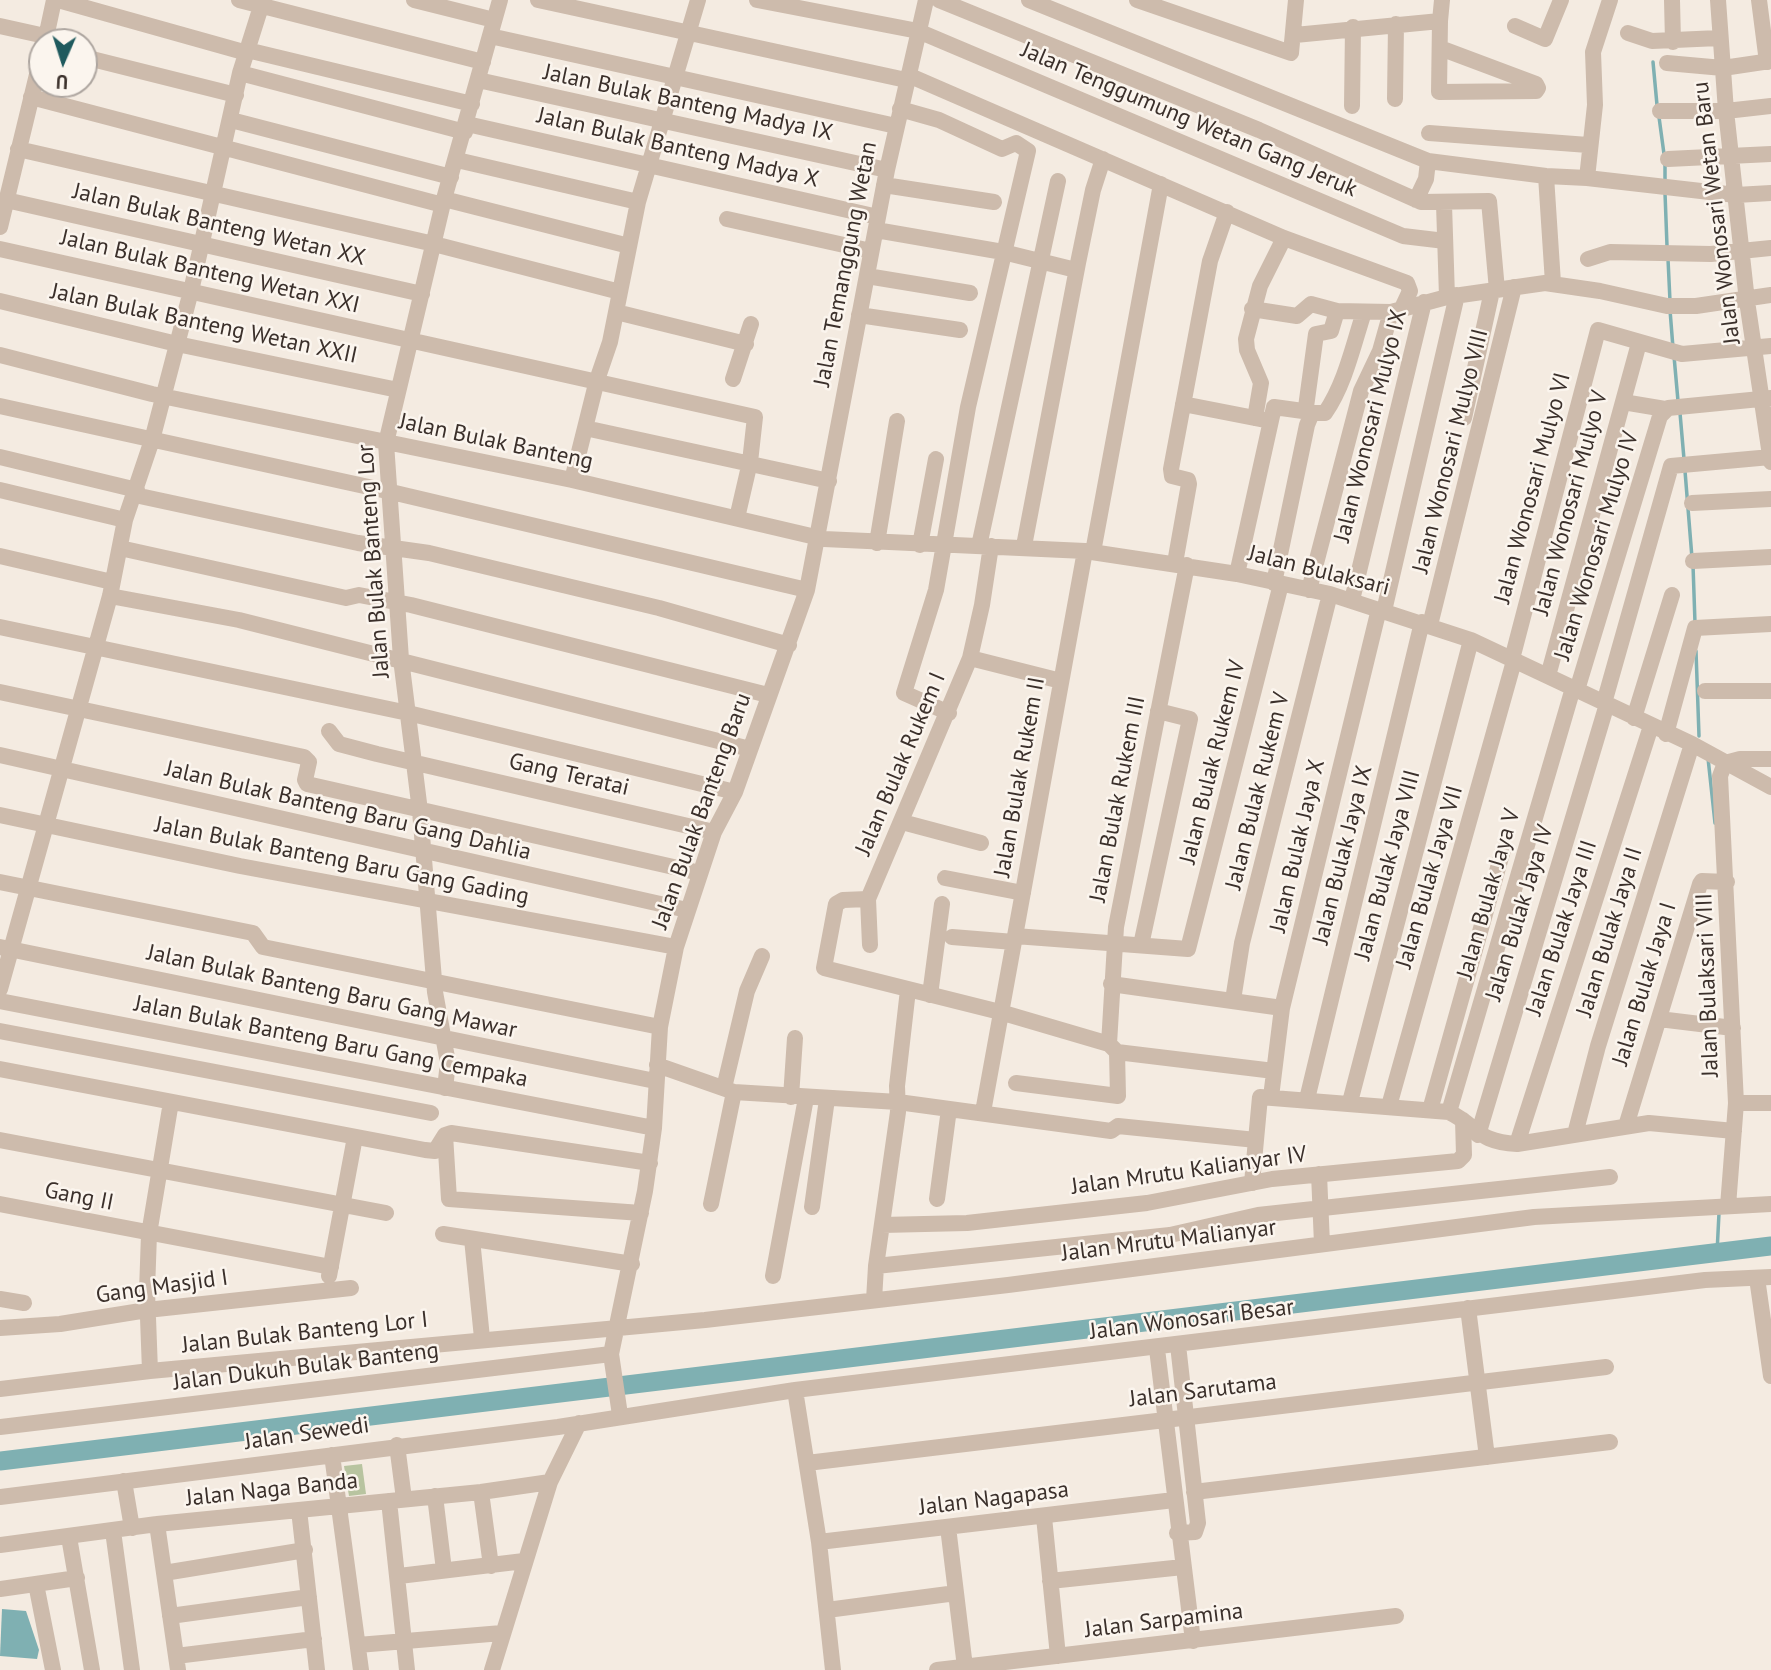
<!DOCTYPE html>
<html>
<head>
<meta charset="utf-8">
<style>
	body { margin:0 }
	#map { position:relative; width:1771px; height:1670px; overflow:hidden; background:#f4ebe1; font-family:"PT Sans",sans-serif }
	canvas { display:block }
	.north { position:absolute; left:28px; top:28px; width:70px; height:70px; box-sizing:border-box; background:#fbf5ee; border:2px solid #aea6a0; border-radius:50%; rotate:183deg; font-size:19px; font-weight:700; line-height:28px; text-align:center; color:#3b302b }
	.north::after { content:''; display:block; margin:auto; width:24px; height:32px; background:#1f5a5e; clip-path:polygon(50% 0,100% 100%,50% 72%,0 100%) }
</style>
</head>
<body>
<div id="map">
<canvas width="1771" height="1670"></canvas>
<div class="north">U</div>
</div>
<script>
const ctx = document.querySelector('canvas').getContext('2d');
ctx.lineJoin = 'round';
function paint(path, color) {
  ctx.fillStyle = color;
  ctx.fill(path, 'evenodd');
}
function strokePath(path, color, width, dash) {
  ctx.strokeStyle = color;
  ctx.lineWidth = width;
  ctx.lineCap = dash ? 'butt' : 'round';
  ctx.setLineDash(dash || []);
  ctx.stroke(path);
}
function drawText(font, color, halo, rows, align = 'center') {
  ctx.font = font + ' "PT Sans",sans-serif';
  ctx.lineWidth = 5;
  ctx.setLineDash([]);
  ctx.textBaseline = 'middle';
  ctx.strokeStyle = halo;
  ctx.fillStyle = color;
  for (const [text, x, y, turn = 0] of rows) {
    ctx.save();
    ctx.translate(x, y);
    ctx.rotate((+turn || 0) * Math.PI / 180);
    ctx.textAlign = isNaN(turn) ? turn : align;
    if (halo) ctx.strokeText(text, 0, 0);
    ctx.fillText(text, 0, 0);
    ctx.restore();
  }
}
const green = new Path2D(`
	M362 1464 366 1494 349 1496 344 1466Z`);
const water = new Path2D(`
	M2 1609 26 1611 39 1650 37 1659 0 1656Z`);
const stream = new Path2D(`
	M1653 62 1657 105
	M1659 117 1664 154
	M1665 182V162
	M1665 193 1667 246
	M1668 259 1670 301
	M1670 310 1673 348
	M1674 356 1678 401
	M1680 413 1684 459
	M1685 471 1692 558
	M1693 565 1695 623
	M1696 651 1699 736
	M1708 758 1715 823
	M1717 1253 1719 1213`);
const river = new Path2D(`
	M0 1461 1771 1246`);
const minor = new Path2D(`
	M58 0 247 53
	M239 0 483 62
	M414 0 494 20
	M538 0 906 80
	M757 0 918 31 1403 236 1445 241
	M939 0 1259 130 1421 202 1489 201 1497 290
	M1029 0 1428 161 1546 176 1587 178
	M1137 0 1291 53 1296 0
	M1610 0 1593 52 1595 105 1587 178 1736 195 1771 193
	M1672 0 1673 42
	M1718 0 1726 111 1747 301 1771 462
	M1759 0 1767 62
	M1440 21 1439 92 1536 91 1538 88 1536 84 1440 48
	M0 26 45 36
	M1515 26 1545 39 1561 0
	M1628 33 1652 41 1719 38
	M1295 35 1440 21 1442 0
	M490 36 896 126
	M45 42 54 0
	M247 50 472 104
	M84 57 236 95
	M1667 63 1723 68 1771 61
	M240 73 465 132
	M908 75 1284 238 1407 283 1410 291 1403 306
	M478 80 887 170
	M31 97 443 205
	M1395 99 1396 24
	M1352 106 1353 27
	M900 109 939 120 1002 149 1016 143 1028 151 968 407 936 590 904 693 949 713
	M1660 111H1726L1771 106
	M231 120 451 177
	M467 124 878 217
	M1429 133 1588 145
	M18 149 434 244 620 292
	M1668 159 1771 154
	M457 160 638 202
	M1546 176 1553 283
	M884 185 994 202
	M444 199 629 246
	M6 200 422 294
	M1416 200 1426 179 1428 161
	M1444 204 1447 297
	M727 219 871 251
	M0 227 42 54
	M876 230 1003 252 1076 270
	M0 249 755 417 750 462 737 518
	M1588 259 1610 252 1711 254 1771 248
	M867 276 970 293
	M0 301 177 344 398 390
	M1252 309 1297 316 1311 304 1337 311 1391 312 1447 297 1545 283 1600 291 1667 306H1696L1771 295
	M616 312 746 344
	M859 315 960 330
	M0 355 152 394 572 480 824 539 1085 551 1237 574 1330 594 1471 640 1692 744 1771 787
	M733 379 751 324
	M1623 402 1665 409
	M1183 404 1265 420
	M0 406 387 491 807 590
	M1255 418 1261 383 1247 350 1246 339 1260 286 1284 238
	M1464 418 1492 291
	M585 428 829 481
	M0 457 137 490
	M572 480 597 380 610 342 638 202 698 0
	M0 490 125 520
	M135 495 358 543 429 553 659 608 789 645
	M1692 503 1771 499
	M877 543 897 421
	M920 545 936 459
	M979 546 1058 181
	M991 546 982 605 970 658 868 899 843 900 836 904 824 968 1000 1012 1109 1044 1117 1052 1274 1071
	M1024 546 1078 263 1093 190 1103 159
	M120 548 346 598 359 595 411 605 768 695
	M1093 552 1161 184
	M0 556 112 582
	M1693 561 1771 557
	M1175 563 1189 484 1188 480 1172 476 1171 469 1210 261 1227 212
	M1237 574 1274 407 1303 411 1306 407 1316 334 1331 331 1337 311
	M1274 583 1307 425 1312 413H1325C1345 384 1353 346 1364 312
	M1309 590 1361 391 1380 351 1391 312
	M110 596 239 620 750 749
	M1352 600 1424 302
	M1384 611 1457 295
	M1430 625 1514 287
	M0 627 408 713 735 792
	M970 658 1061 681
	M1512 659 1598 330 1682 354 1771 346
	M1548 676 1639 343
	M1577 690 1660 416 1668 408 1771 398
	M1705 691H1771
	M0 692 304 757 309 762 305 780 307 784 700 873
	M1604 703 1671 466 1771 457
	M1634 718 1672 595
	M329 731 339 744 377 754 714 832
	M1666 734 1695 628 1771 624
	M0 755 687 910
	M0 815 240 866 676 947
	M902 822 981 843
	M945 878 1023 893
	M0 882 253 933 263 947 660 1027
	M868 899 870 945
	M1015 936 1188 949 1281 584
	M952 937 1014 942
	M1141 945 1190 719 1158 711
	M0 947 655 1081
	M1111 984 1282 1008
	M0 989 110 596 125 520 152 440 191 291 240 73 263 0
	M930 995 942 904
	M1233 1000 1242 943 1330 594
	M0 1001 654 1128
	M1659 1019 1733 1028
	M0 1031 431 1113
	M1109 1044 1116 927 1187 565
	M657 1065 734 1092 898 1102 1111 1131 1118 1126 1256 1140
	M0 1069 425 1150 435 1151 445 1135 451 1133 650 1163
	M1016 1083 1118 1096 1117 1052
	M445 1088 448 1063 435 992 420 811 401 659 386 443 444 199 500 0
	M724 1088 747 991 762 956
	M791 1097 795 1038
	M1271 1097 1282 1008 1379 609
	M1307 1099 1422 622
	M1350 1102 1471 640
	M1736 1103H1771
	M1389 1106 1514 661
	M1430 1110 1503 850
	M983 1112 1085 551
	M1449 1112 1573 688
	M1626 1126 1700 884 1702 881 1727 882
	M1575 1134 1598 1046 1692 744
	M445 1135 449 1199 641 1213
	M1478 1135 1607 704
	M0 1140 386 1213
	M1517 1144 1651 726
	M1319 1174 1322 1244
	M1252 1183 1260 1097 1449 1112C1479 1127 1477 1142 1517 1144L1649 1123 1734 1131
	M937 1199 949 1109
	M0 1204 331 1267
	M711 1204 734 1092
	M1728 1206 1736 1103 1720 776 1725 763 1740 759H1771
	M812 1207 827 1099
	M882 1225 967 1223 1147 1203 1272 1179 1458 1161 1464 1155 1463 1120
	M443 1234 632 1264
	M472 1239 482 1338
	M876 1266 1170 1235 1258 1215 1610 1177
	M329 1276 355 1137
	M773 1276 806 1098
	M1757 1278 1771 1376
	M0 1299 24 1303
	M874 1300 876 1266 898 1112 897 1086 908 990
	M1468 1308 1487 1457
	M0 1328 60 1324 147 1310 351 1288
	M1157 1349 1193 1641
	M150 1371 147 1291 149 1234 171 1102
	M0 1389 150 1371 705 1320 1008 1285 1534 1217 1771 1204
	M795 1390 819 1542 833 1670
	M620 1415 611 1354 645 1191 654 1128 660 1027 676 947 714 832 735 792 807 590 887 170 926 0
	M0 1427 611 1354
	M397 1445 404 1499
	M332 1455 361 1670
	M807 1463 1606 1367
	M124 1481 132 1528
	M481 1492 491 1566
	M1194 1492 1610 1442
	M435 1496 444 1570
	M0 1497 558 1427 795 1390 1705 1280 1771 1277
	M389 1501 407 1670
	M299 1510 317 1670
	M1044 1517 1058 1656
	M157 1524 178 1670
	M948 1527 965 1667
	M113 1531 132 1670
	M1177 1533 1195 1532 1198 1523 1178 1345
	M69 1537 92 1670
	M819 1542 1174 1500
	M0 1545 157 1524 481 1492 550 1482
	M164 1573 305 1550
	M399 1576 524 1561
	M1050 1581 1183 1567
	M36 1584 53 1670
	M0 1589 77 1578
	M827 1610 956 1593
	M170 1616 309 1597
	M358 1645 502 1633
	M176 1656 314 1639
	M492 1670 550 1482 579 1423
	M937 1670 1396 1616`);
const streetNames = [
	["Jalan Bulak Banteng Madya IX",688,103,12],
	["Jalan Tenggumung Wetan Gang Jeruk",1189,120,23],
	["Jalan Bulak Banteng Madya X",678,148,13],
	["Jalan Wonosari Wetan Baru",1717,213,-97],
	["Jalan Bulak Banteng Wetan XX",219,225,13],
	["Jalan Temanggung Wetan",846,264,-79],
	["Jalan Bulak Banteng Wetan XXI",210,272,13],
	["Jalan Bulak Banteng Wetan XXII",204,324,12],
	["Jalan Wonosari Mulyo IX",1371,426,-76],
	["Jalan Bulak Banteng",496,442,12],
	["Jalan Wonosari Mulyo VIII",1451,451,-76],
	["Jalan Wonosari Mulyo VI",1533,488,-75],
	["Jalan Wonosari Mulyo V",1571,503,-75],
	["Jalan Wonosari Mulyo IV",1597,546,-73],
	["Jalan Bulak Banteng Lor",374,561,-94],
	["Jalan Bulaksari",1319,571,14],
	["Jalan Bulak Rukem IV",1213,762,-76],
	["Jalan Bulak Rukem I",901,764,-67],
	["Gang Teratai",569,775,13],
	["Jalan Bulak Rukem II",1020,777,-80],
	["Jalan Bulak Rukem V",1258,791,-76],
	["Jalan Bulak Rukem III",1118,799,-79],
	["Jalan Bulak Banteng Baru Gang Dahlia",348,811,13],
	["Jalan Bulak Banteng Baru",702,811,-70],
	["Jalan Bulak Jaya X",1298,846,-77],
	["Jalan Bulak Jaya IX",1343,855,-76],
	["Jalan Bulak Banteng Baru Gang Gading",342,861,11],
	["Jalan Bulak Jaya VIII",1388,865,-75],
	["Jalan Bulak Jaya VII",1430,877,-74],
	["Jalan Bulak Jaya V",1489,894,-74],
	["Jalan Bulak Jaya IV",1520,913,-73],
	["Jalan Bulak Jaya III",1562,928,-72],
	["Jalan Bulak Jaya II",1610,932,-73],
	["Jalan Bulak Jaya I",1645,984,-73],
	["Jalan Bulaksari VIII",1708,985,-92],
	["Jalan Bulak Banteng Baru Gang Mawar",332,992,12],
	["Jalan Bulak Banteng Baru Gang Cempaka",331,1042,11],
	["Jalan Mrutu Kalianyar IV",1189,1171,-8],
	["Gang II",79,1197,11],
	["Jalan Mrutu Malianyar",1169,1241,-7],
	["Gang Masjid I",162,1287,-8],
	["Jalan Wonosari Besar",1192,1320,-7],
	["Jalan Bulak Banteng Lor I",305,1333,-6],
	["Jalan Dukuh Bulak Banteng",306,1367,-7],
	["Jalan Sarutama",1203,1391,-7],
	["Jalan Sewedi",307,1434,-8],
	["Jalan Naga Banda",272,1490,-6],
	["Jalan Nagapasa",994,1499,-7],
	["Jalan Sarpamina",1164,1621,-7]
];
paint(green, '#b8c4a0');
paint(water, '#7fb0b2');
strokePath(stream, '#7fb0b2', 3.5);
strokePath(river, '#7fb0b2', 19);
strokePath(minor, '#cdbbac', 16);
drawText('23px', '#3b302b', '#fbf5ee', streetNames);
</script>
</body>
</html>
